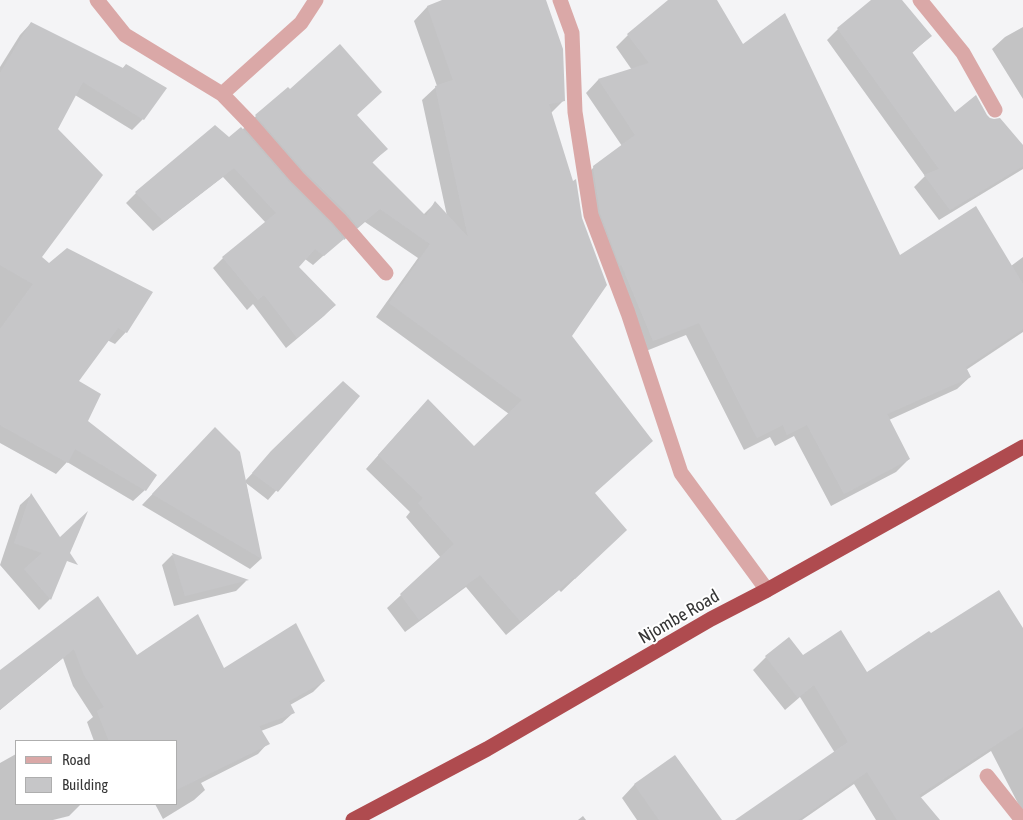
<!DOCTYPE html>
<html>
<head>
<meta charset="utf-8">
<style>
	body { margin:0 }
	#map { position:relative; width:1023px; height:820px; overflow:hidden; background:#f4f4f6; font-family:"Asap Condensed",sans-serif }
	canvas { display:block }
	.legend { position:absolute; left:15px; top:740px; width:162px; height:65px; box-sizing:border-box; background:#fff; border:1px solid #aeaeae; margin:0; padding:6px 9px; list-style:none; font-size:15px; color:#353535 }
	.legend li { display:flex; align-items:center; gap:10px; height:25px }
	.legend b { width:25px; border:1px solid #aeaeae }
</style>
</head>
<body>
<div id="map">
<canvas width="1023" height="820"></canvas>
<ul class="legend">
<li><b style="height:6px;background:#daa8a7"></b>Road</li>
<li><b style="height:14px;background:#c6c6c8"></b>Building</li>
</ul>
</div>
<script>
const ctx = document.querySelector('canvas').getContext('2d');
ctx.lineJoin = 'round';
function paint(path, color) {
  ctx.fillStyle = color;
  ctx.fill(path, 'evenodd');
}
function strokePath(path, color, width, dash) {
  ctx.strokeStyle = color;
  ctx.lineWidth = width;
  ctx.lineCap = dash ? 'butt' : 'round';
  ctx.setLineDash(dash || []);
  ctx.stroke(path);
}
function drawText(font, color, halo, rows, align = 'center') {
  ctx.font = font + ' "Asap Condensed",sans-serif';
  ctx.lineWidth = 4;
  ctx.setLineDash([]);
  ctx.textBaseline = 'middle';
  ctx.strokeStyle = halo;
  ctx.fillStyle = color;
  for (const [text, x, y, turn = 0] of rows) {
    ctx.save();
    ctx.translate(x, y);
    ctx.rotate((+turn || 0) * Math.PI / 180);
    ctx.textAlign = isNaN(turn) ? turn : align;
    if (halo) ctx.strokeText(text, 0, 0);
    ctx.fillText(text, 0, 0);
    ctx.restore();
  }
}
const shadow = new Path2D(`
	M446 0H545L564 100 551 113 571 336 594 494 612 543 561 592 559 590 506 635 466 587 405 632 387 608 441 558 406 517 410 512 366 469 415 414 474 448 509 414 376 317 418 258 365 222 344 240 343 238 313 265 305 259 297 268 335 305 324 316 286 348 253 304 247 310 213 268 223 258 266 223 223 177 153 231 126 203 136 193 229 139 242 130 256 116 356 115 386 149 372 163 423 215 435 203 447 216 422 100 437 86 414 21 427 7Z
	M691 0H715L742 46 900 257 1011 266 1023 257V332L966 370 970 377 957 389 889 420 909 459 896 472 831 506 794 436 775 446 770 437 744 450 686 335 641 353 581 180 594 167 622 146 586 93 598 80 632 70 616 47 628 35Z
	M873 0H900L931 36 912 53 955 114 1023 147V169L939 220 914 187 925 176 827 40 838 29Z
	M31 23 122 69 126 65 143 119 132 130 75 95 57 129 40 257 126 332 115 344 107 340 77 382 87 421 145 490 133 501 67 462 56 474 0 443V67L20 35Z
	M1023 27V99L992 49 1005 37Z
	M358 396 268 500 246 483 261 559 250 569 142 505 204 440 245 481 263 462Z
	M31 495 69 553 50 599 39 610 0 565 20 505Z
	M172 555 246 581 236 591 174 606 162 565Z
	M98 598 136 657 224 670 324 681 313 692 290 705 293 713 282 723 261 731 268 743 258 754 201 783 205 790 194 800 163 819 155 804H176V741H94L87 722 93 717 73 686 63 658 0 710V672Z
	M930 634 1023 648V813L991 751 920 798 938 820H876L854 784 802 820H737L835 753 800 697 785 710 753 670 766 657 789 639 802 656 867 674Z
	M16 754V804H81L69 816 53 820H0V763Z
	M675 756 721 820H637L622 798 634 785Z
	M583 816 586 820H578Z`);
const building = new Path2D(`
	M442 0H546L563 49 565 101 549 104 573 181 576 179 582 218 607 285 572 336 653 441 595 493 627 530 575 579 573 578 521 622 480 575 419 620 400 594 454 544 418 503 423 498 378 455 428 399 474 446 522 400 389 303 430 244 380 209 358 227 346 212 304 171 255 115 288 87 290 89 340 44 382 92 357 115 388 149 372 162 426 216 435 201 468 237 435 86 453 80 427 6Z
	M668 0H717L743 44 785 13 900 255 976 206 1023 284V329L966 367 971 377 887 414 910 459 844 494 807 425 787 435 783 425 757 438 699 323 653 341 621 264 620 266 600 213 593 166 635 135 598 79 649 63 627 34Z
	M871 0H902L932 36 912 52 955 112 976 95 987 115 990 118 994 119 1000 118 1023 145V166L950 210 924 175 939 169 837 28Z
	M31 22 123 68 126 64 167 88 144 120 83 82 58 129 103 175 42 257 49 263 67 248 153 292 127 333 118 328 79 381 101 394 88 421 157 475 146 491 75 449 68 463 0 425V329L33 284 0 265V73Z
	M215 125 229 137 241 127 290 183 332 225 344 239 324 256 315 249 299 267 336 305 297 338 264 295 258 300 222 257 276 213 234 168 164 222 135 192Z
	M343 381 360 396 278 492 252 473 271 451Z
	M215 427 240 452 262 559 152 494Z
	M31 493 60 537 88 511 70 553 78 565 67 561 51 600 24 569 42 553 14 543Z
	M172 553 249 580 185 596Z
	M999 590 1023 628V727L919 795 940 820H897L867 772 798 820H735L848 742 814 685 798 698 765 656 789 637 803 655 841 630 867 672 929 631 931 633Z
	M98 596 137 655 198 614 224 668 296 623 325 681 289 701 295 713 259 726 270 744 176 790V741H109L97 711 104 707 84 675 74 649 0 710V670Z
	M675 755 722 820H659L634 784Z`);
const minor = new Path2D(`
	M97 0 125 35 222 94 249 122 297 177 339 219 386 273
	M560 0 572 33 575 112 591 215 628 313 681 473 767 590
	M920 0 963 53 995 110
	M222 94 301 23 316 0
	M987 776 1022 820`);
const highway = new Path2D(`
	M353 820 487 749 711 619 767 590 1023 447`);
const streetNames = [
	["Njombe Road",679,617,-30]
];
paint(shadow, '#0003');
paint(building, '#c6c6c8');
strokePath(minor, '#daa8a7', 15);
strokePath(highway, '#af4b4f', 15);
drawText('18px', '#353535', '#fff', streetNames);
</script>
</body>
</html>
